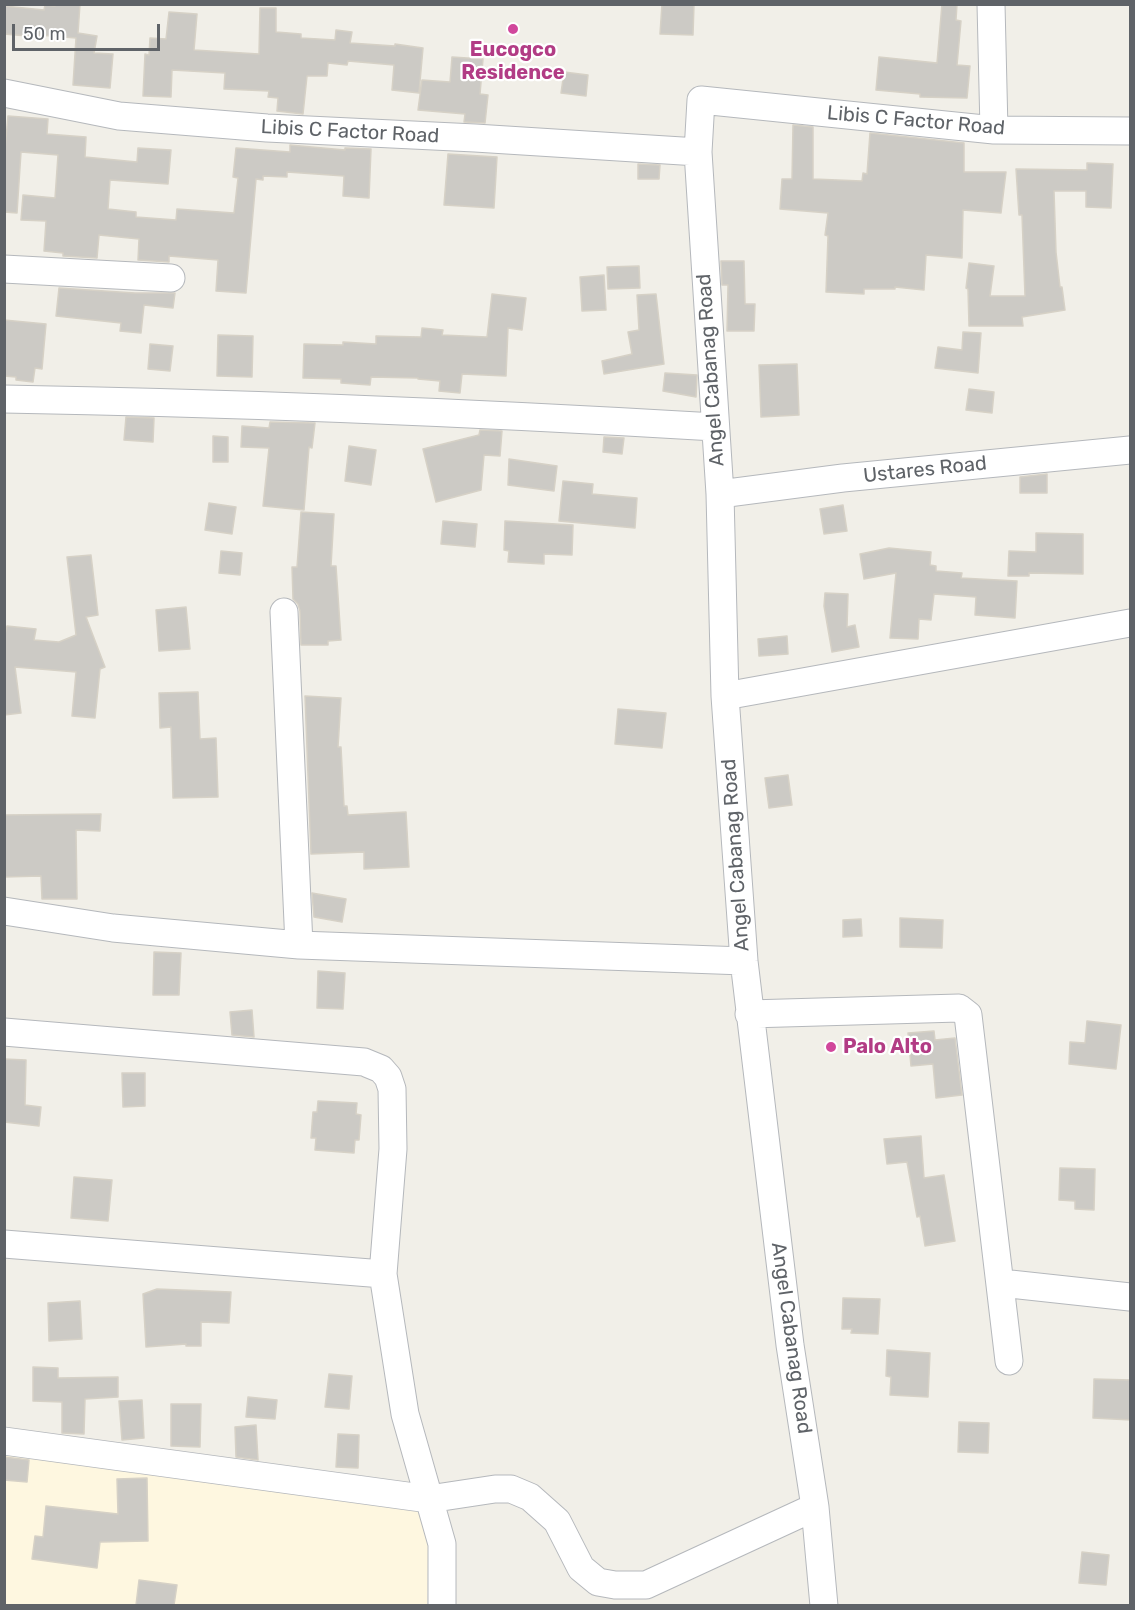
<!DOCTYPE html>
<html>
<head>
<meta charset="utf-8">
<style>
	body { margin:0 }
	#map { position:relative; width:1135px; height:1610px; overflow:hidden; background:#f1efe8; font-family:Rubik,sans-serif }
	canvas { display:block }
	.frame { position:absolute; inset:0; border:6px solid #5f6368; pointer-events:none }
	.scale { position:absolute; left:12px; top:24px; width:148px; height:27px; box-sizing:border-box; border:3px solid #5f6368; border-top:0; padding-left:8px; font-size:18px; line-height:21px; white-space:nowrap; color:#5f6368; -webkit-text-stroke:4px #fff; paint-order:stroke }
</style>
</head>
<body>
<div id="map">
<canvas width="1135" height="1610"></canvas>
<div class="frame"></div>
<div class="scale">50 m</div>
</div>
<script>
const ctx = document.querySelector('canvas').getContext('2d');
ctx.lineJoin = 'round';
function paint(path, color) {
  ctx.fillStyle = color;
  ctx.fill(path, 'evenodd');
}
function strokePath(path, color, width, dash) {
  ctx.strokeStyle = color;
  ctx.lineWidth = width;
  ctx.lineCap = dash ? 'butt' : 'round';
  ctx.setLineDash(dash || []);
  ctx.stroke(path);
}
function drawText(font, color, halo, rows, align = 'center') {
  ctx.font = font + ' Rubik,sans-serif';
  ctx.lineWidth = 4.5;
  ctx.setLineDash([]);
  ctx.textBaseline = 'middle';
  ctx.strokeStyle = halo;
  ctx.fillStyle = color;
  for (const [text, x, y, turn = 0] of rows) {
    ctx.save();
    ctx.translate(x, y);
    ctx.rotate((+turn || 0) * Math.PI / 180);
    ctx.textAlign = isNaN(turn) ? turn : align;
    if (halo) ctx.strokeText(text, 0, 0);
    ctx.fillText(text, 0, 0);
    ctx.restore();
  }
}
const commercial = new Path2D(`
	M5 1441 429 1499 427 1605 5 1606Z`);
const building = new Path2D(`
	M55 4H80L78 33 97 36 94 53 113 54 110 88 73 85 76 38 39 35V37L4 34V6L44 10 45 5 55 6Z
	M662 4H694L693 35 660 34Z
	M942 4H957L956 20 961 21 957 65 970 66 967 98 920 97V94L876 90 879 57 937 63Z
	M260 8H276V32L301 34V38L335 40 336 30 352 32 350 43 395 46V44L423 48 419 93 392 90 394 65 348 61 347 65 328 63 327 76H307L303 114 277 111 278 98 268 97 269 91 224 89 225 73 172 70 171 97 143 96 145 54 149 55 150 38 166 39 169 12 197 14 194 50 259 54Z
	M452 57 483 59 480 94 488 95 485 123 464 122 465 114 418 110 422 80 450 82Z
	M564 72 588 75 586 96 561 93Z
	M8 116 48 119 47 134 86 137 85 157 137 162 138 148 171 150 168 184 110 180 108 209 136 212V217L176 220 177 209 234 213 238 178 233 177 236 148 290 152V145L345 150V148L371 149 369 198 343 196 344 176 287 172V177L263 176V180L256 179 246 293 216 291 218 260 169 256V262L138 260 139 239 99 235 97 258 63 256V253L44 251 46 221 21 220 23 195 55 198 58 155 21 152 17 213 4 212V160Z
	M793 125 813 127V179L862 181 863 173 867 174 870 133 964 143V172H1006L1001 213 963 210 962 258 926 255 924 290 895 287V289H864V294L826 292 828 236 825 235 828 213 780 209 782 179H792Z
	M448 154 497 157 494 208 444 205Z
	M1087 163 1113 164 1111 208 1086 207V191H1054L1056 252 1060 287H1062L1065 310 1022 317 1023 326H969L968 289 966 288 969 263 994 266 990 296H1025L1022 215H1019L1016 169 1087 170Z
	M638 164 660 165 659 179H638Z
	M721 261H744L745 304H755L754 331H727L728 285H722Z
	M639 266 640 288 608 289 607 267Z
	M604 275 606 310 582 311 580 277Z
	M59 288 135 293H175L173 308 144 305 141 333 120 331 121 323 56 316Z
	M492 294 526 298 522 330 508 328 506 376 462 374 460 393 439 391 440 381 418 379V378L371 377 370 385 341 383V379L303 378 304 344 343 345V342L376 344V336L421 337 422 328 443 330 442 335 487 337Z
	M656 294 664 364 604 374 602 361 632 354 628 332 639 330 637 295Z
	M4 320 46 324 42 369 35 368 33 382 16 380V377L4 376Z
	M963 332 981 333 978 373 935 368 938 347 962 350Z
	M218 335 253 336 252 377 217 376Z
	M150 344 173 346 170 371 148 369Z
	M797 364 799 415 761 417 759 365Z
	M665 373 697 375 696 397 663 391Z
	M969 389 994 392 992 413 966 410Z
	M126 417 154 418 153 442 124 440Z
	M270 422 315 423 312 448 309 447 304 510 263 506 269 448 241 447 242 426 269 428Z
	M480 430 502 431 500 456 484 455 481 490 436 502 423 449 479 435Z
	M213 436 228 437V462H213Z
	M604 437 624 438 622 454 603 452Z
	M349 446 376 450 371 485 345 481Z
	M509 459 557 466 554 491 508 485Z
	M1047 474V493H1020V477Z
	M563 481 593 484 592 494 637 498 635 528 559 521Z
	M209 503 236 507 232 534 205 530Z
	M843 505 847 531 824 534 820 509Z
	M301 512 334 514 331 566H336L341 640 328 641V645H301L300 611 298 604 293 599 292 567H297Z
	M443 521 477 524 475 547 441 544Z
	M505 521 573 525 572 555 544 554V564L508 562 509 551 504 550Z
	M1036 533 1083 534V574L1029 573V576H1008L1009 551 1036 552Z
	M889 548 931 552 930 565 936 566V571L962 573 961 578 1017 581 1015 618 975 615 976 597 934 594 931 620 919 619 918 639 890 638 896 573 864 579 860 554Z
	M221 551 242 553 240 575 219 573Z
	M91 555 98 615 86 617 105 667 100 669 95 718 72 716 76 672 15 667 21 713 4 715V638L7 626 36 629 34 640 59 642 76 635 67 557Z
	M825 593 848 594 847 627 855 625 859 647 832 652 824 606Z
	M186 607 190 649 159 651 156 610Z
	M787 636 788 654 759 656 758 639Z
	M198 692 200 739 216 738 218 797 173 798 171 727 160 728 159 693Z
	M305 696 341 698 338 747H341L344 806H347L348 815 406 812 409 867 364 869V852L311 854Z
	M618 709 666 713 662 748 615 744Z
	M788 775 792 805 769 808 765 778Z
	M101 814 100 831 76 830 77 899H42L41 876 4 877V815Z
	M312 893 346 899 342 922 314 917Z
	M900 918 943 920 942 948 900 947Z
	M861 919 862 936 843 937V920Z
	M154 952 181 953 179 995H153Z
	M318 971 345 973 343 1009 317 1008Z
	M252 1010 254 1037 232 1035 230 1012Z
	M1087 1021 1121 1025 1116 1069 1069 1064 1070 1042 1085 1043Z
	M934 1031 935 1040 955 1038 962 1095 936 1098 933 1064 911 1066 908 1033Z
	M4 1059 26 1060 25 1105 41 1107 39 1126 4 1122Z
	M122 1073H145V1106L123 1107Z
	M318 1101 357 1103 356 1114 361 1115 359 1140H355L354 1153 315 1150 316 1138H311L313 1112H317Z
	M921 1136 924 1178 944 1175 955 1241 925 1246 920 1216 917 1217 907 1162 887 1164 884 1139Z
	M1060 1168 1095 1169 1094 1210 1075 1209V1201L1059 1200Z
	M74 1177 112 1180 108 1221 71 1218Z
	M157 1289 231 1292 229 1323 201 1322V1346H186V1344L146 1347 143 1294Z
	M843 1298 880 1299 878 1334 851 1333 852 1329H842Z
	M80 1301 82 1339 49 1341 48 1303Z
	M887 1350 930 1353 928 1397 890 1395 891 1377 886 1376Z
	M33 1367 58 1368V1378L118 1377V1397L85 1399 84 1434 62 1433V1402L33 1401Z
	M329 1374 352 1376 349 1409 325 1407Z
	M1094 1379 1131 1380V1420L1093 1418Z
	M248 1397 277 1400 275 1419 246 1417Z
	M142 1400 144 1438 122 1440 119 1401Z
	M171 1404H201L200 1447 171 1446Z
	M959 1422 989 1423 988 1453 958 1452Z
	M256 1425 258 1460 236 1457 235 1427Z
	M338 1434 359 1435 358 1468 336 1467Z
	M4 1457 29 1460 27 1482 4 1480Z
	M147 1478 148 1541 100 1542 97 1568 32 1559 35 1536 43 1537 46 1506 118 1514 117 1479Z
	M1082 1552 1109 1555 1106 1585 1079 1583Z
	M139 1580 177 1585 174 1605H136Z`);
const minor = new Path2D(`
	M991 4 994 130
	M4 93 119 116 267 128 475 138 698 152
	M4 269 171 278
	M4 399C242 403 479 413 715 427
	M720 494 843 478 1130 450
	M284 612 299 945
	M725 696 1130 623
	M4 911 113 928 299 945 744 961
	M749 1014 959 1008 968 1015 1009 1361
	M4 1032 364 1062 381 1069 388 1077 392 1089 393 1149 383 1274 405 1414 442 1544V1606
	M4 1244 383 1274
	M1001 1283 1130 1297
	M4 1441 429 1499 495 1489H511L530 1497 557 1521 581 1568 598 1582 615 1585H646L815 1507
	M824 1606 815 1507 790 1345 744 961 725 696 720 494 698 152 701 100 994 130 1130 131`);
const markers = [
	[513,29,6,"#d1479c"],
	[831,1047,6,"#d1479c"]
];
const hotelNames = [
	["Eucogco",513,50],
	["Residence",513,73],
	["Palo Alto",843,1047,"left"]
];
const streetNames = [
	["Libis C Factor Road",916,121,5],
	["Libis C Factor Road",350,132,3],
	["Angel Cabanag Road",711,370,-94],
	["Ustares Road",925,470,-6],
	["Angel Cabanag Road",736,855,-94],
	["Angel Cabanag Road",791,1338,82]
];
paint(commercial, '#fef7e0');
paint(building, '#cccac5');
strokePath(building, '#d6d1c6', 1.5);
strokePath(minor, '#b5b8bc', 29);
strokePath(minor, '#fff', 27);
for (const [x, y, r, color] of markers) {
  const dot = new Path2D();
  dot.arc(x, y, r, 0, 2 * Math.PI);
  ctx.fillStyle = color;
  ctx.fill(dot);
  strokePath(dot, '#fff', 2);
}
drawText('bold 20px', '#b23c85', '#fff', hotelNames);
drawText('20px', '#5f6368', '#fff', streetNames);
</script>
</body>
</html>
